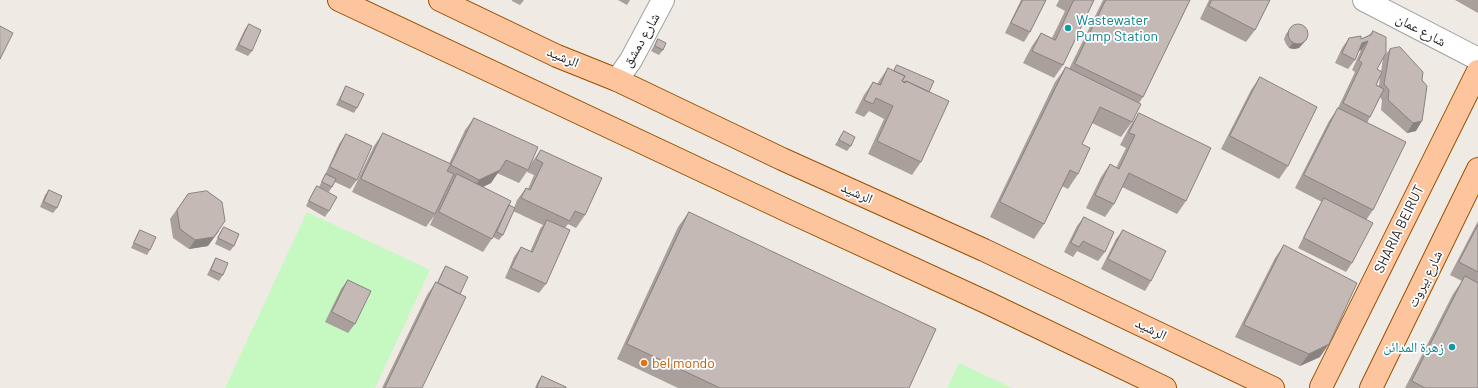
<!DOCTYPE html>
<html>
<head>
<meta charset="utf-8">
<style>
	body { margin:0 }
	canvas { display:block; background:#efeae4 }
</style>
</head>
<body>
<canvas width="1478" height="388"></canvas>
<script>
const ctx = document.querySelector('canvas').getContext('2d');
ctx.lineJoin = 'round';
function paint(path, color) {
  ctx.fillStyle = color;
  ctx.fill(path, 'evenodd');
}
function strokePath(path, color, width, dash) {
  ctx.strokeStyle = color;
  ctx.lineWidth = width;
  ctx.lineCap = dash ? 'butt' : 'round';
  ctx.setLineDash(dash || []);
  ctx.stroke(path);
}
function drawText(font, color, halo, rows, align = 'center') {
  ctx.font = font + ' Barlow,"Noto Naskh Arabic",sans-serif';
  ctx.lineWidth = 3.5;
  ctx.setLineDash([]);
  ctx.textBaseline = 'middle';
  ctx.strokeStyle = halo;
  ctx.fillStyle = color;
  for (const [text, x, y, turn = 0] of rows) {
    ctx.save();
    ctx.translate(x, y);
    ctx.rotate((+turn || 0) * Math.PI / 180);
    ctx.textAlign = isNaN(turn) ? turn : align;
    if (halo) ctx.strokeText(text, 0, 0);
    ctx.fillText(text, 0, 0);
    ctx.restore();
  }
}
const park = new Path2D(`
	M307 212 430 270 375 388H225Z
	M959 363 1012 388H947Z`);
const minor = new Path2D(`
	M1364 0 1478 59
	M617 80 631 60 663 0`);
const major = new Path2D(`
	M339 0 788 211 988 303 1165 388
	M440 0 557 56 617 80 782 159 984 250 1273 388
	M1321 387 1478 71
	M1371 388 1478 169`);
const wall = new Path2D(`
	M512 0H524L520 5 512 1Z
	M618 0H630L627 5Z
	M1021 0H1046L1030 32 1024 42 1005 33Z
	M1059 0H1094L1063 65 1054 78 1023 63 1032 46 1041 33 1052 38 1065 11 1056 6Z
	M1103 0H1190L1143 97 1139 103 1132 122 1121 137 1092 123 1082 144 1078 174 1068 189 1062 186 1044 224 1034 239 990 217 1055 82 1066 67 1069 69Z
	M1209 0H1270L1255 30 1246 42 1200 19Z
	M1455 0H1478V13Z
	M249 24 252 51 248 56 235 50 245 29Z
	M1290 29 1307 39 1299 48 1294 49 1289 48 1286 44 1284 39 1286 34Z
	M1373 31 1377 69 1381 72 1383 58 1390 49 1422 80 1416 131 1407 133 1381 110 1382 100 1380 97 1367 123 1373 210 1366 220 1352 263 1346 272 1298 248 1318 208 1322 202 1295 188 1329 121 1338 108 1355 72 1352 70 1361 50 1359 51 1355 60 1348 69 1335 63 1342 48 1349 38 1361 39 1369 35ZM1380 77 1379 85 1378 86 1376 85Z
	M658 39 663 50 659 55 651 51Z
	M897 65 929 92 921 162 912 175 868 154 884 119 869 111 864 117 855 113 864 95 873 82 877 84 879 81 888 68 893 71Z
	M1260 77 1288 166 1279 179 1221 149 1251 90Z
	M346 86 357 108 354 113 336 105 343 91Z
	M1139 113 1186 201 1177 214 1122 187 1114 204 1105 217 1086 208 1101 177 1110 164 1116 168 1126 148 1120 145 1130 126Z
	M474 118 528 170 519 183 497 173 491 183 483 187 509 206 514 208 517 200 526 188 528 189 534 175 527 172 532 162 541 150 585 215 576 228 568 224 565 228 546 284 539 293 505 278 514 257 521 247 530 252 540 229 543 225 513 211 503 235 499 240 493 237 483 252 430 225 434 216 426 227 352 192 374 146 383 133 449 164 465 130Z
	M844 131 851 146 847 151 835 145Z
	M346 134 357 180 350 189 335 182 329 192 319 187 324 177 339 144Z
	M317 186 329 211 325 217 306 206 313 192Z
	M49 190 57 208 53 213 40 207 45 195Z
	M188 194 208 246 189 249 173 238 170 219Z
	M689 212 909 388H678L617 359 678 227Z
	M1084 217 1105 252 1098 261 1077 251 1073 257 1064 252 1077 226Z
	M1478 221V388H1405L1453 294 1462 281 1450 275Z
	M224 227 234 246 230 251 215 244 220 232Z
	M140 230 150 250 147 255 131 248 137 235Z
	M1123 230 1151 281 1145 291 1101 269 1116 239Z
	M1284 245 1320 357 1300 366 1235 337 1275 258Z
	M216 258 223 275 219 281 207 275 213 263Z
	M446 266 460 294 422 388H382L427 295 436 282 437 283 442 272Z
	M348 280 355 324 348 333 325 322 341 289Z
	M542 376 566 388H535L538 381Z`);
const shadedWall = new Path2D(`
	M1307 39 1299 48 1294 49 1289 48 1293 43Z
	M1368 41 1361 50 1356 52 1362 43Z
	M1422 121 1416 131 1407 133 1413 123Z
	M500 170 491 183 470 193 479 180Z
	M219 231 208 246 189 249 195 240Z
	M1329 344 1320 357 1300 366 1309 354Z`);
const building = new Path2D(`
	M1023 0H1046L1030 32 1011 23Z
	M1074 0H1094L1063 65 1032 51 1041 33 1055 40Z
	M1106 0H1190L1143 97 1075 64Z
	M1212 0H1270L1255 30 1209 6Z
	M249 24 261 30 252 51 239 45Z
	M1288 34a10 10 0 1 1 20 0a10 10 0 1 1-20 0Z
	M0 26 13 33 0 59Z
	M1373 31 1386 37V53L1377 69 1382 72 1376 85 1384 89 1370 117 1343 103 1362 63 1359 60 1368 41 1362 43 1355 60 1342 53 1349 38 1361 36V39L1371 35Z
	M658 39 666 43 663 50 655 46Z
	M1400 47 1423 72 1422 80 1427 86 1422 121 1413 123 1388 100 1389 90 1384 84 1390 49Z
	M897 65 934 81 929 92 906 81 905 82 902 81 905 76 894 71Z
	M1066 67 1141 104 1132 122 1100 107 1082 144 1090 148 1078 174 1070 170 1044 224 1000 202Z
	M888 68 905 76 902 81 905 83 906 81 949 101 921 162 877 141 893 106 876 98 873 104 864 100 873 82 880 85Z
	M1260 77 1317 107 1288 166 1230 136Z
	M346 86 364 94 357 108 340 100Z
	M1338 108 1406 142 1373 210 1304 175Z
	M1139 113 1211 148 1186 201 1129 173 1114 204 1095 195 1110 164 1119 169 1135 135 1129 133Z
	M474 118 538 147 528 170 506 160 500 170 479 180 451 165Z
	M844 131 855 137 851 146 839 140Z
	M383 133 451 164 447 171 454 174 435 214 361 179Z
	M346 134 372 146 357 180 330 167Z
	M541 150 602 178 585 215 575 211 570 221 521 198 526 188 530 190 543 163 536 159Z
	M326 174 336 179 332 187 322 182Z
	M457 174 511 201 492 239 439 212Z
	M317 186 337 197 329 211 309 201Z
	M49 190 62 196 57 208 44 202Z
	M207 191 222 202 225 221 214 237 195 240 180 229 177 210 188 194Z
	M1324 198 1373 223 1352 263 1304 238Z
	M509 205 515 208 503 235 497 232Z
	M689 212 936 329 909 388H720L627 344Z
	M1084 217 1114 232 1105 252 1083 241 1079 247 1071 243Z
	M547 220 570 230 546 284 511 268 521 247 532 252Z
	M1478 225V272L1459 262Z
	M224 227 239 234 234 246 218 238Z
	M140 230 156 237 150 250 134 243Z
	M1123 230 1166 251 1151 281 1108 259Z
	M1284 245 1357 283 1329 344 1309 354 1244 325Z
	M216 258 228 263 223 275 211 270Z
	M446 266 468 277 460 294 438 283Z
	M1465 276 1478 283V388H1425L1412 381Z
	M348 280 371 291 355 324 332 312Z
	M436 282 466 297 422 388H385Z
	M542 376 566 387V388H537Z`);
const markers = [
	[1068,28,4,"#0f9aa8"],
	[1452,347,4,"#0f9aa8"],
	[644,363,4,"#e8710a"]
];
const cultureNames = [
	["Wastewater",1076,20],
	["Pump Station",1076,36],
	["زهرة المدائن",1444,347,"right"]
];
const streetNames = [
	["شارع عمان",1421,30,28],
	["شارع دمشق",641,40,-60],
	["الرشيد",563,57,23],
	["الرشيد",857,193,24],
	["SHARIA BEIRUT",1399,229,-64],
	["شارع بيروت",1425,279,-64],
	["الرشيد",1151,329,26]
];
const foodNames = [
	["bel mondo",652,363]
];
paint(park, '#c5f9c1');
strokePath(minor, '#a2a2a2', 24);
strokePath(major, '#985000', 24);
strokePath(minor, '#fff', 22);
strokePath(major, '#fcc59d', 22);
paint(wall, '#a99f9b');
paint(shadedWall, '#89827e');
paint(building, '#c4b9b4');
strokePath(building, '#89827e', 1);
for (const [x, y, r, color] of markers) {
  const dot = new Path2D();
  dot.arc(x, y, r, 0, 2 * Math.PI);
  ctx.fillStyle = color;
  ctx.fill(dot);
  strokePath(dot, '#fff', 1.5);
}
drawText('14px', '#0d838f', '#fff', cultureNames, 'left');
drawText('14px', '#1e1e1e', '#fff', streetNames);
drawText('14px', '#c56008', '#fff', foodNames, 'left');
</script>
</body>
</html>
